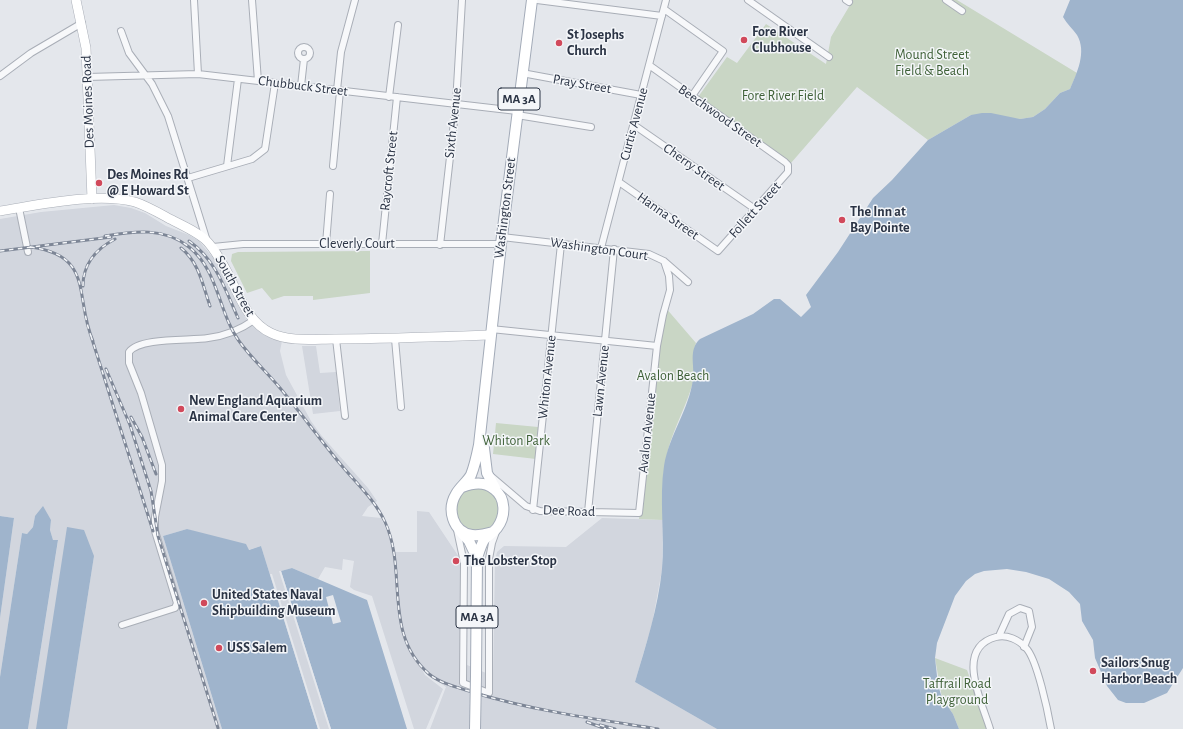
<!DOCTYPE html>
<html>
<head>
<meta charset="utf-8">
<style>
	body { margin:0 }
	canvas { display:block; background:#e4e7ec }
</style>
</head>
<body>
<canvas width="1183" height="729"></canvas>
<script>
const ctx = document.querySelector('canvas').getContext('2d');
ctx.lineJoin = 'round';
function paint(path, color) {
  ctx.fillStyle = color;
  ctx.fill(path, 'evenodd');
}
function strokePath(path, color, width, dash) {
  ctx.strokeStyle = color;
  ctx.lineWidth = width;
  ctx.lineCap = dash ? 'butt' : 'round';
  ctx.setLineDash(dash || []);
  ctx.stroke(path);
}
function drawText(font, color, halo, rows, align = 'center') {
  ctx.font = font + ' "Alegreya Sans",sans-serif';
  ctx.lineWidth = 3;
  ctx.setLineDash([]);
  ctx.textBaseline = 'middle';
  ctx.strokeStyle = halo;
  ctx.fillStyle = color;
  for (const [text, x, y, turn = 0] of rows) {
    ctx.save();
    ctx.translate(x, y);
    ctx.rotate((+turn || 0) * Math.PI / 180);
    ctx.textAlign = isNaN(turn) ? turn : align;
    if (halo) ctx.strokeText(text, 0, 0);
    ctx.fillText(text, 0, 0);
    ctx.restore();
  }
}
const built = new Path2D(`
	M114 205 131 208 145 213 166 226 189 235 199 241 214 259 246 319 263 333 282 341 280 351 286 375 311 421 321 435 368 488 377 501 368 507 362 516 381 518 388 533 394 552H417V511L429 512 461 560 460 662 493 676 495 561 497 552 504 546 566 547 602 518 663 520 662 570 652 624 635 682 717 729H430L446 687 430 676 418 662 425 675 443 689 426 729H414L372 596 354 590 350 587 354 561 343 559 342 570 325 567 318 579 292 568 281 571 331 729H318L261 546 248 550 187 529 163 536 222 729H67L94 556 36 729H28L58 541 53 540 50 530 51 520 35 516 33 527 27 534 22 533 0 677V618L14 518 0 516V219L41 212Z
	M302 346H316L320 373 336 372 340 411 313 414Z`);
const green = new Path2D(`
	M853 0H957L1077 73 1070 89 1060 93 1045 109 1033 117 1020 119 971 115 928 140 857 87 791 163 698 97 727 57 737 63 766 24 826 64 831 37Z
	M370 251V293L313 300V296H284L272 300 262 288 247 293 231 261 232 254 238 252Z
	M665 307 696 343C691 356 696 368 693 382 687 405 674 427 668 450 662 473 663 497 663 520L639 519 657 346Z
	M496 423 538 427 536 459 493 454Z
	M455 509a22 22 0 1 1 44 0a22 22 0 1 1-44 0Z
	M935 658 967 670 988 729H959L953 714 942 698Z`);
const water = new Path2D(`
	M1070 0H1183V668L1167 693 1144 703H1126L1118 700 1107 686 1095 658 1093 640 1082 621 1080 604 1069 592 1049 579 1026 572 1007 569 984 571 975 574 966 581 955 596 937 643 935 658 938 685 942 698 953 714 959 729H717L635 682C646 645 658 608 662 569 665 536 659 498 664 466 669 435 689 410 693 379 695 365 688 350 700 339L753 314 774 299H780L801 317 811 307 806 295 838 252 873 198 892 180 928 140 971 115 982 113H991L1020 119 1033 117 1045 109 1060 93 1070 89C1077 73 1087 52 1077 35 1073 29 1067 24 1063 17Z
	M43 506 51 520 50 530 53 540H58L28 729H0V677L22 533 27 534 33 527 35 516Z
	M0 516 14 518 0 618Z
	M67 527 84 530 94 556 67 729H36Z
	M187 529 246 544 249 550 261 546 318 729H222L163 536Z
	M292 568 367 600 407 729H331L281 571Z`);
const pier = new Path2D(`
	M279 571H281L331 729H329Z
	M270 574H272L320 729H318Z
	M333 595 341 622 333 624 326 597Z`);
const street = new Path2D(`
	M194 0 198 74
	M252 0 258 81
	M537 0 662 16
	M748 0 829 57
	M846 0 849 2
	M946 0 962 11
	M664 9 723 51 692 96
	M121 31 129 53 152 84 168 116 206 238
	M298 53a6 6 0 1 1 12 0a6 6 0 1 1-12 0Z
	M522 73 641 95
	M0 76 31 53 82 23
	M87 77 198 74 517 111
	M301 86 304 59
	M337 90 341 52 355 0
	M389 97 398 25
	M517 115 591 127
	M634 125 755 209
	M227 166 238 79
	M333 166 340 91
	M188 178 252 159 265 149 275 83
	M619 182 718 251 788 172V165L785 162 649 65
	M19 208 28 252
	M502 237 649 254 664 261 688 282
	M326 244 330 194
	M382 244 397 97
	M440 245 456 104 462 0
	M213 247 243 244H501
	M601 248 666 0
	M491 329 657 346
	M336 339 345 416
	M395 339 401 407
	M492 477 526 506 540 511 639 513 657 346 663 315 670 290 669 276 664 261
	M533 510 561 244
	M588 512 614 249
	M457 530 464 563 463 683 489 693V559L492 543 496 532
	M122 625 175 608 177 603 155 531V517L162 481V465L141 393 129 363V352C140 337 191 341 208 338 225 336 240 330 254 320
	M999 636 1009 614 1020 608 1029 611 1032 627 1024 647
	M990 729C982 702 954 648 996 637 1007 634 1019 640 1026 648 1037 659 1048 712 1051 729`);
const secondary = new Path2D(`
	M76 0 86 48 92 199
	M0 211C39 205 97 192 135 202 147 206 159 213 170 219 204 236 208 237 226 270 238 292 247 322 271 333 289 342 314 339 334 339 386 339 438 337 491 335`);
const primary = new Path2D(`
	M483 440 487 473 496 490
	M462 487C473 483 484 481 494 489 506 498 506 516 497 528 494 532 488 535 484 540 481 545 479 552 477 558L476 676
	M460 531 469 541 477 558
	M493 532C486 534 479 536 472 535 452 532 447 509 456 494 460 487 467 482 471 475 475 465 477 455 479 445L501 244 532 0`);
const rail = new Path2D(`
	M105 236C135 231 164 227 189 247 219 271 218 312 239 341 251 358 267 372 280 388 301 413 321 441 342 466 357 484 375 500 385 522 408 571 382 633 429 674 441 684 460 688 475 693 535 711 596 719 658 729
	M189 241C216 260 225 289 238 318
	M30 247C95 255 74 298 93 341
	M181 248C199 262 203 286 210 306
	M0 251 111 237
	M83 286C83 264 96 249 115 239
	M91 336 153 531
	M106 369 130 425 151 491 158 536 218 728
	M131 417 142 437 156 474
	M587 722 606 729
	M600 725 615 729`);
const primaryBridge = new Path2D(`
	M475 729 476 676`);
const markers = [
	[744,40,4,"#d1495b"],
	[559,43,4,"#d1495b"],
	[99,183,4,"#d1495b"],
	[842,220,4,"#d1495b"],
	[181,409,4,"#d1495b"],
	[456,561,4,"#d1495b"],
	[204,603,4,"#d1495b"],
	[219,648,4,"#d1495b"],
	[1093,671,4,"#d1495b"]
];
const shields = [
	[519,99,42],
	[477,617,42]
];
const shieldNames = [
	["MA 3A",519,99],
	["MA 3A",477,617]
];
const poiNames = [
	["Fore River",752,32],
	["Clubhouse",752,48],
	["St Josephs",567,35],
	["Church",567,51],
	["Des Moines Rd",107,175],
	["@ E Howard St",107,191],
	["The Inn at",850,212],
	["Bay Pointe",850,228],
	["New England Aquarium",189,401],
	["Animal Care Center",189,417],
	["The Lobster Stop",464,561],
	["United States Naval",212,595],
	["Shipbuilding Museum",212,611],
	["USS Salem",227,648],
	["Sailors Snug",1101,663],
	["Harbor Beach",1101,679]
];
const parkNames = [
	["Mound Street",932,55],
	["Field & Beach",932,71],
	["Fore River Field",783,96],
	["Avalon Beach",673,376],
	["Whiton Park",516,441],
	["Taffrail Road",957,684],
	["Playground",957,700]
];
const streetNames = [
	["Pray Street",582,84,10],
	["Chubbuck Street",303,86,7],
	["Des Moines Road",88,102,-92],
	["Beechwood Street",720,116,35],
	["Sixth Avenue",453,123,-84],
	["Curtis Avenue",634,124,-75],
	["Cherry Street",694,167,35],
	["Raycroft Street",389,171,-84],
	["Washington Street",505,208,-83],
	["Follett Street",755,210,-48],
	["Hanna Street",668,216,35],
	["Cleverly Court",357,244],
	["Washington Court",599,249,8],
	["South Street",235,286,61],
	["Whiton Avenue",547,377,-84],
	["Lawn Avenue",601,381,-84],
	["Avalon Avenue",647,433,-84],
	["Dee Road",569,511,2]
];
paint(built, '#d2d6de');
paint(green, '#c9d6c5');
paint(water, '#9fb4cc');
paint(pier, '#e4e7ec');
strokePath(street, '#a9aeb7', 8);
strokePath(secondary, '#a9aeb7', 10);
strokePath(primary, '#a3abb8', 12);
strokePath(street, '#f7f8fa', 6);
strokePath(secondary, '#fff', 9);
strokePath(primary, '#fff', 10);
strokePath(rail, '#7d8696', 3);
strokePath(rail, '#f4f6f9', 1.5, [4.5]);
strokePath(primaryBridge, '#a3abb8', 12, []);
strokePath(primaryBridge, '#fff', 10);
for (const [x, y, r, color] of markers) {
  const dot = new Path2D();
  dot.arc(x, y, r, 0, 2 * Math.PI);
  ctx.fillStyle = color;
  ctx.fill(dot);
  strokePath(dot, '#f4f6f9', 1.5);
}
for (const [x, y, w] of shields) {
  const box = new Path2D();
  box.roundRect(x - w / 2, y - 11, w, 22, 3);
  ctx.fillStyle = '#f4f6f9';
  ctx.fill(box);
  strokePath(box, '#2b3445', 1);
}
drawText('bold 13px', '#2b3445', null, shieldNames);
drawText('bold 14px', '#2b3445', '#f4f6f9', poiNames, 'left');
drawText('14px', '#3f6138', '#f4f6f9', parkNames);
drawText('14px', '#2b3445', '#f4f6f9', streetNames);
</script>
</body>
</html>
